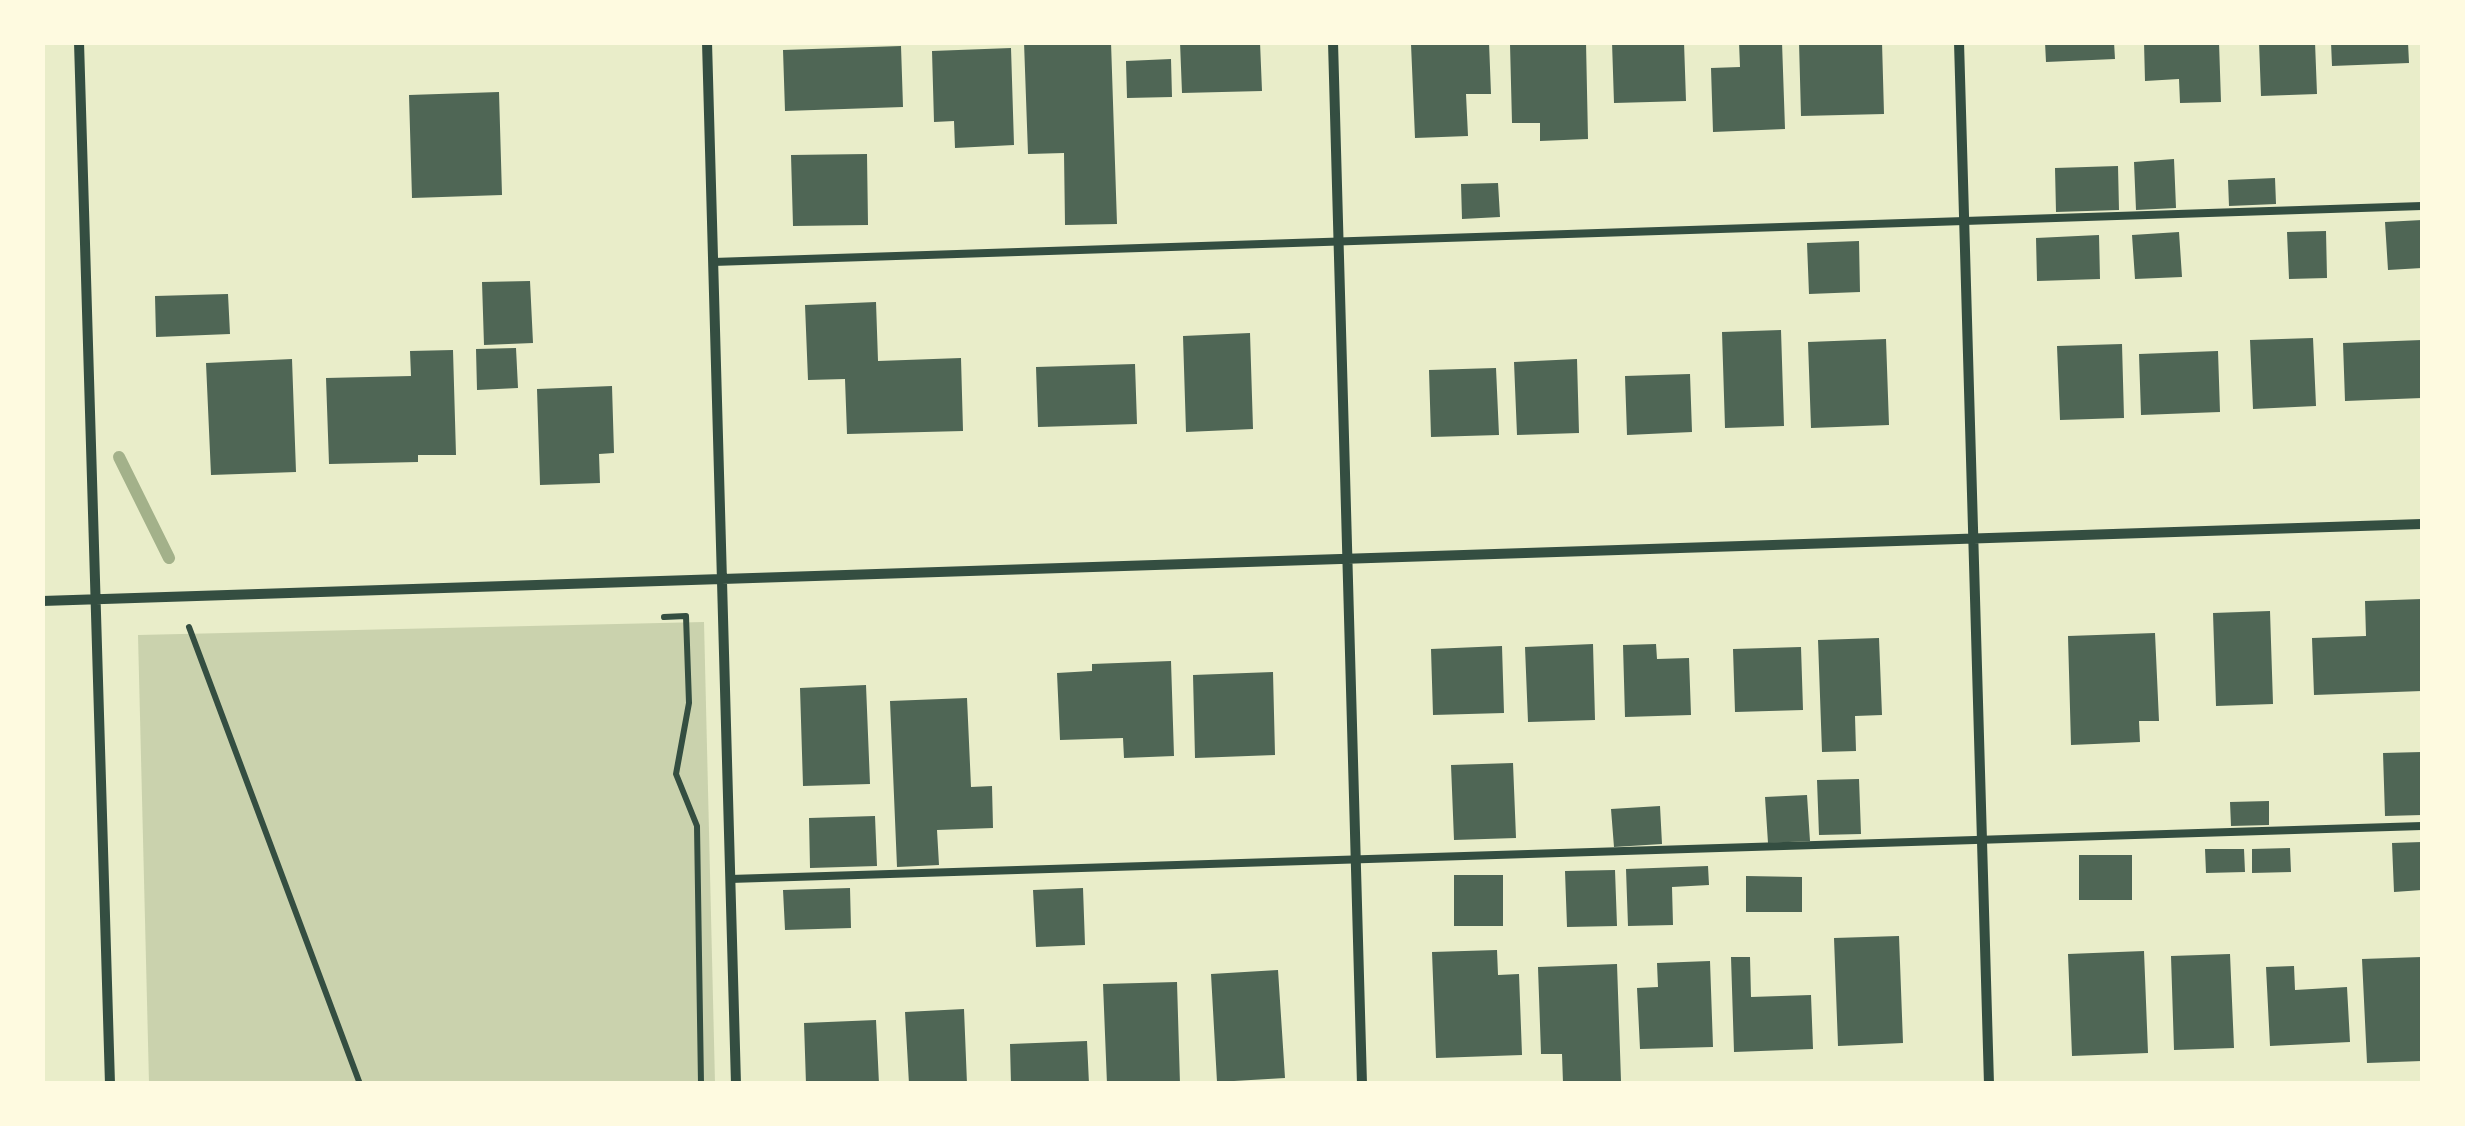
<!DOCTYPE html>
<html>
<head>
<meta charset="utf-8">
<style>
	body { margin:0 }
	#map { position:relative; width:2465px; height:1126px; overflow:hidden; background:#e9edc9; font-family:Raleway,sans-serif }
	canvas { display:block }
	.frame { position:absolute; inset:0; border:45px solid #fefae0; pointer-events:none }
</style>
</head>
<body>
<div id="map">
<canvas width="2465" height="1126"></canvas>
<div class="frame"></div>
</div>
<script>
const ctx = document.querySelector('canvas').getContext('2d');
ctx.lineJoin = 'round';
function paint(path, color) {
  ctx.fillStyle = color;
  ctx.fill(path, 'evenodd');
}
function strokePath(path, color, width, dash) {
  ctx.strokeStyle = color;
  ctx.lineWidth = width;
  ctx.lineCap = dash ? 'butt' : 'round';
  ctx.setLineDash(dash || []);
  ctx.stroke(path);
}
const green = new Path2D(`
	M704 622 715 1083H149L138 635Z`);
const stream = new Path2D(`
	M119 457 169 558`);
const building = new Path2D(`
	M1024 42H1111L1117 224 1065 225 1064 153 1028 154Z
	M1180 42H1260L1262 91 1182 93Z
	M1489 42 1491 94H1466L1468 136 1415 138 1411 44Z
	M1583 42H1586L1588 139 1540 141V123H1512L1510 44Z
	M1612 42H1684L1686 101 1614 103Z
	M1739 42H1782L1785 129 1713 132 1711 68 1740 67Z
	M1799 42H1882L1884 114 1801 116Z
	M2045 42H2114L2115 59 2046 62Z
	M2144 42H2219L2221 102 2180 103 2179 79 2145 81Z
	M2259 42H2315L2317 94 2261 96Z
	M2331 42H2408L2409 63 2332 66Z
	M901 46 903 107 785 111 783 50Z
	M1011 48 1014 145 955 148 954 121 934 122 932 51Z
	M1171 59 1172 97 1127 98 1126 61Z
	M499 92 502 195 412 198 409 95Z
	M867 154 868 225 793 226 791 155Z
	M2174 159 2176 208 2136 210 2134 162Z
	M2118 166 2119 210 2056 212 2055 168Z
	M2275 178 2276 204 2229 206 2228 180Z
	M1498 183 1500 217 1462 219 1461 184Z
	M2422 220V268L2388 270 2385 222Z
	M2326 231 2327 278 2289 279 2287 232Z
	M2179 232 2182 277 2135 279 2132 235Z
	M2099 235 2100 279 2037 281 2036 238Z
	M1859 241 1860 292 1809 294 1807 243Z
	M530 281 533 343 484 345 482 282Z
	M228 294 230 334 156 337 155 296Z
	M876 302 878 361 961 358 963 431 847 434 845 379 808 380 805 305Z
	M1781 330 1784 426 1725 428 1722 332Z
	M1250 333 1253 429 1186 432 1183 336Z
	M2313 338 2316 406 2253 409 2250 340Z
	M1886 339 1889 425 1811 428 1808 342Z
	M2422 340V398L2345 401 2343 343Z
	M2122 344 2124 418 2060 420 2057 346Z
	M516 348 518 388 477 390 476 349Z
	M453 350 456 455H418V462L329 464 326 378 411 376 410 351Z
	M2218 351 2220 412 2141 415 2139 354Z
	M292 359 296 472 211 475 206 363Z
	M1577 359 1579 433 1517 435 1514 362Z
	M1135 364 1137 424 1038 427 1036 367Z
	M1496 368 1499 435 1431 437 1429 370Z
	M1690 374 1692 432 1627 435 1625 376Z
	M612 386 614 453 599 454 600 483 540 485 537 389Z
	M2422 599V691L2314 695 2312 638 2366 636 2365 601Z
	M2270 611 2273 704 2216 706 2213 613Z
	M2155 633 2159 721H2139L2140 742 2071 745 2068 636Z
	M1879 638 1882 715 1855 716 1856 751 1822 752 1818 640Z
	M1593 644 1595 720 1528 722 1525 647Z
	M1656 644 1657 659 1689 658 1691 715 1625 717 1623 645Z
	M1502 646 1504 713 1433 715 1431 649Z
	M1801 647 1803 710 1735 712 1733 649Z
	M1171 661 1174 756 1124 758 1123 738 1060 740 1057 673 1092 671V664Z
	M1273 672 1275 755 1195 758 1193 675Z
	M866 685 870 784 803 786 800 688Z
	M967 698 971 787 992 786 993 828 937 830 939 865 897 867 890 701Z
	M2422 752V815L2385 816 2383 753Z
	M1513 763 1516 838 1454 840 1451 765Z
	M1859 779 1861 834 1819 835 1817 780Z
	M1807 795 1810 841 1768 843 1765 797Z
	M2269 801V825L2231 826 2230 802Z
	M1660 806 1662 844 1614 847 1611 809Z
	M875 816 877 866 810 868 809 818Z
	M2422 842V890L2394 892 2392 843Z
	M2290 848 2291 872 2252 873V849Z
	M2205 849H2244L2245 872 2206 873Z
	M2079 855H2132V900H2079Z
	M1708 866 1709 885 1672 887 1673 925 1628 926 1626 869Z
	M1615 870 1617 926 1567 927 1565 871Z
	M1454 875H1503V926H1454Z
	M1746 876 1802 877V912H1746Z
	M850 888 851 928 785 930 783 890Z
	M1083 888 1085 945 1036 947 1033 890Z
	M1899 936 1903 1043 1838 1046 1834 938Z
	M1497 950 1498 975 1519 974 1522 1055 1436 1058 1432 952Z
	M2144 951 2148 1053 2072 1056 2068 954Z
	M2230 954 2234 1048 2174 1050 2171 956Z
	M1731 957H1750L1751 997 1811 995 1813 1049 1734 1052Z
	M2422 957V1061L2367 1063 2362 959Z
	M1710 961 1713 1047 1640 1049 1637 988 1658 987 1657 963Z
	M1617 964 1621 1081 1563 1083 1562 1054H1541L1538 967Z
	M2294 966 2295 990 2347 987 2350 1042 2270 1046 2266 967Z
	M1278 970 1285 1078 1217 1082 1211 974Z
	M1177 982 1180 1084H1107L1103 984Z
	M964 1009 967 1084H909L905 1012Z
	M876 1020 879 1084H806L804 1023Z
	M1087 1041 1089 1084H1011L1010 1044Z`);
const path = new Path2D(`
	M664 617 686 616 689 703 676 774 697 826 701 1084
	M189 627 360 1084`);
const service = new Path2D(`
	M713 262 2422 206
	M730 879 2422 826`);
const minor = new Path2D(`
	M79 42 110 1084
	M707 42 736 1084
	M1333 42 1362 1084
	M1959 42 1989 1084
	M42 601 2422 524`);
paint(green, '#cad2ad');
strokePath(stream, '#a3b18a', 12);
paint(building, '#4f6655');
strokePath(path, '#344e41', 6);
strokePath(service, '#344e41', 8);
strokePath(minor, '#344e41', 10);
</script>
</body>
</html>
